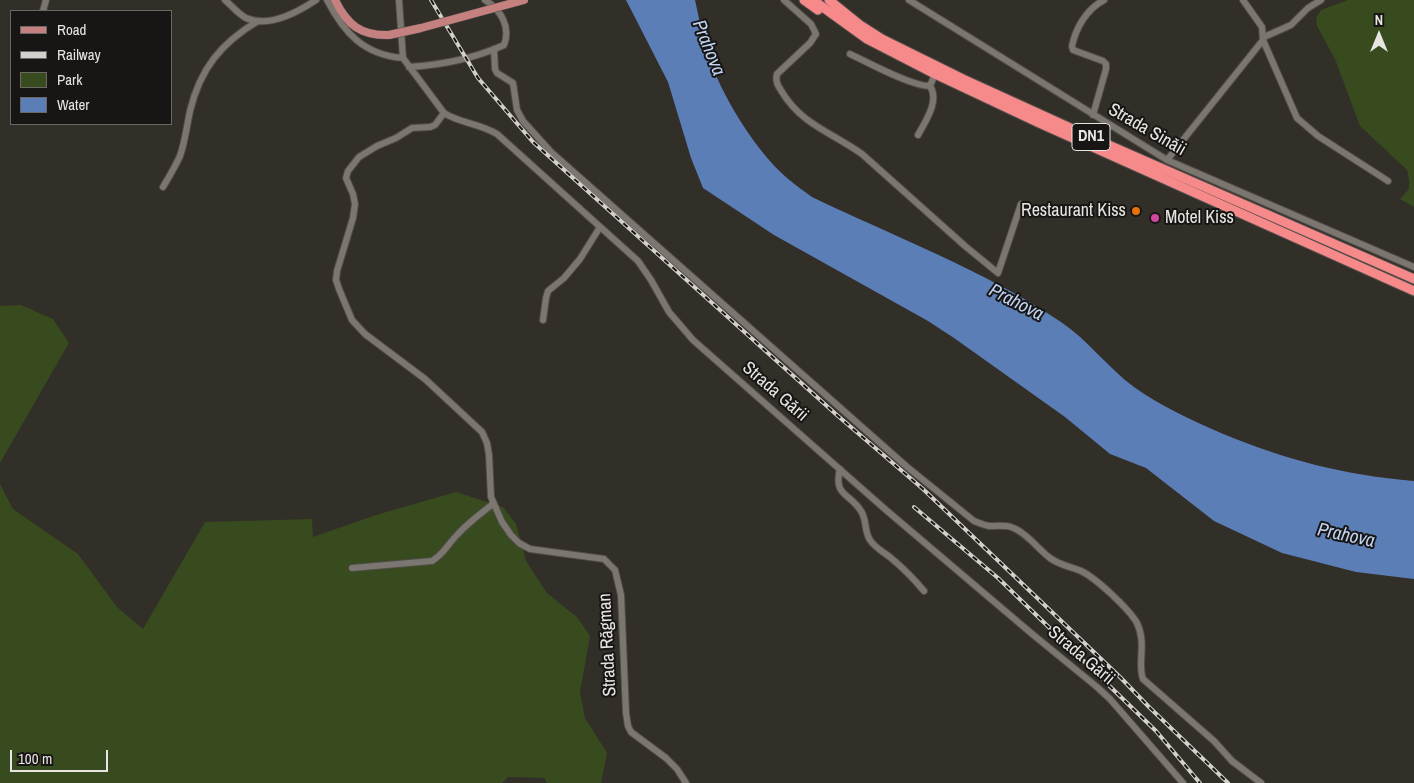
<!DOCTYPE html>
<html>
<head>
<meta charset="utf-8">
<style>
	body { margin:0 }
	#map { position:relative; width:1414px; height:783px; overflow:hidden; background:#322e28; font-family:"Archivo Narrow",sans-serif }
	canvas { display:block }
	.legend { position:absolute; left:10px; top:10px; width:162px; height:115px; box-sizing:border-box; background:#181614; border:1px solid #6b6966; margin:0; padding:6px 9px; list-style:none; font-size:15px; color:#e8e5e1 }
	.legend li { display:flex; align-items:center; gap:10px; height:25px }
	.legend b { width:25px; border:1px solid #6b6966 }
	.north { position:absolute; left:1354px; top:10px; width:50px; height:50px; -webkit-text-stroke:4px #181614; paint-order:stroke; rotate:0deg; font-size:14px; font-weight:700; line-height:20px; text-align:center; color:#e8e5e1 }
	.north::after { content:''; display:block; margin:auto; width:18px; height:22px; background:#e8e5e1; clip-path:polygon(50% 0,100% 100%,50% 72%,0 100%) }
	.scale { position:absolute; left:10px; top:750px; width:98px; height:22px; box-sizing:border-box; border:2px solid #e8e5e1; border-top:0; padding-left:6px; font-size:15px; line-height:18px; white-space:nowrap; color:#e8e5e1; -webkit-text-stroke:4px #181614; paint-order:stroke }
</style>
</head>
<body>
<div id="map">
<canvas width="1414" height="783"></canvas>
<ul class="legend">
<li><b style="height:6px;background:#c5817f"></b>Road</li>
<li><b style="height:6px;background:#d4d1cd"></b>Railway</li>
<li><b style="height:14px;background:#374b1f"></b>Park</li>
<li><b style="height:14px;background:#5c7eb6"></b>Water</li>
</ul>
<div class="north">N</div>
<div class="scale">100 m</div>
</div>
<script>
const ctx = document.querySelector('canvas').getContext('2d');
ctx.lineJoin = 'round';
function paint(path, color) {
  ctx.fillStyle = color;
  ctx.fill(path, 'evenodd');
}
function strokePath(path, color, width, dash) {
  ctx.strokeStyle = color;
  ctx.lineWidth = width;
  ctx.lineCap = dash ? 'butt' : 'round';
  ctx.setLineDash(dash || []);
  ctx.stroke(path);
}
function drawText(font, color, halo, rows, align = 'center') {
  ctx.font = font + ' "Archivo Narrow",sans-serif';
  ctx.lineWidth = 4;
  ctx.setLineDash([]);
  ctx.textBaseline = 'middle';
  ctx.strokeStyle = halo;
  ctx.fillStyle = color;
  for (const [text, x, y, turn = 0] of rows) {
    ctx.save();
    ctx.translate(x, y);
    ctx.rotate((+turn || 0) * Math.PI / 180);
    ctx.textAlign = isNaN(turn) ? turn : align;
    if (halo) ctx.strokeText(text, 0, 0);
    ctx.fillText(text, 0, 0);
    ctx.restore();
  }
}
const green = new Path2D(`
	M1348 0H1414V207L1400 199 1409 189V180L1407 170 1360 126 1335 59 1317 26 1316 18 1321 10Z
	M21 305 53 319 69 343 0 463V306Z
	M0 484 13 509 78 554 117 607 143 629 205 522 312 519 313 537 376 515 456 492 503 507 516 524 526 561 547 593 578 618 590 636 580 692 585 718 607 753 601 783H547L544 778 508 777 502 783H0Z`);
const water = new Path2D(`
	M626 0H695C700 21 703 43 711 63 725 101 757 152 787 178 795 185 804 191 812 197 895 237 984 270 1061 322 1088 340 1108 368 1134 387 1161 406 1191 420 1221 433 1286 460 1344 475 1414 481V579L1356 572 1282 553 1214 521 1146 468 1110 454 1065 417 954 338 928 321 774 235 703 188 691 158 668 82Z`);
const minor = new Path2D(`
	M225 0C232 6 238 14 246 18 268 28 298 12 316 0
	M327 0C344 33 364 55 403 58
	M399 0 403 58 444 113C459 123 479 123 497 134L638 261 651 280 669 312 693 340 886 510 1031 633 1097 687 1110 699 1183 783
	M784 0 811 24 816 34 810 43 777 74C775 81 778 86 782 92 802 125 833 133 862 154L965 246 998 273 1021 204
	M909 0 1167 160 1414 267
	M43 11 46 0
	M1264 37 1291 25 1308 8 1321 0
	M1263 40 1297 118 1318 136 1388 181
	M494 49 495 69 497 73 513 83 517 110 523 121 551 152 906 466 974 521C979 523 983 525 989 526 996 526 1004 525 1011 527 1026 532 1038 549 1050 558 1061 566 1070 566 1081 571 1096 578 1129 609 1137 623 1147 644 1137 663 1143 679L1214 741 1232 761 1261 783
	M850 54C867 62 913 87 930 86
	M409 67C442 65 473 59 504 45 511 27 501 10 485 0
	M444 113 435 125 430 127 412 128 396 138 377 146 359 157 348 171 346 178 353 194 355 204 353 218 337 271 336 280 339 289 352 320 365 334 425 379 482 432 487 443 489 455 491 497 502 522 511 535 519 543 530 549 604 559 615 570 621 595 626 713 628 726 631 732 666 758 677 769 686 783
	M1093 115 1106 69V64L1103 61 1073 50 1072 46C1076 27 1087 9 1104 0
	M918 135C925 122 940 101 930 86L935 74
	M1167 160 1263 40 1262 27 1243 0
	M163 187C169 177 175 167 180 156 185 142 187 125 190 111 200 69 221 43 258 21
	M543 320 546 298 548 291 564 278 580 259 600 227
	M840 469C833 496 850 493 861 511 867 520 864 531 870 540 875 548 884 552 891 558 903 568 914 579 924 591
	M352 568 432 561C443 555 448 544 457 535 468 523 480 514 493 504`);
const major = new Path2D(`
	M335 0C347 25 361 36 389 35`);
const highway = new Path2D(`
	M804 0 818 10
	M813 0 867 39 935 74 1039 123 1414 291
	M829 0 860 25 882 39 963 79 1086 135 1414 279`);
const rail = new Path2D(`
	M431 0 478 78 533 142 838 416 923 489 1120 677 1149 707 1228 783
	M914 507 998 578 1156 731 1200 783`);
const majorBridge = new Path2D(`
	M389 35 421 28 524 0`);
const markers = [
	[1136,211,5,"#e8710a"],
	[1155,218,5,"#d1479c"]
];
const shields = [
	[1091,137,38]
];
const shieldNames = [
	["DN1",1091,137]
];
const streetNames = [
	["Strada Sinăii",1147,130,30],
	["Strada Gării",775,392,41],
	["Strada Răgman",608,645,-93],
	["Strada Gării",1081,656,40]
];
const poiNames = [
	["Restaurant Kiss",1126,211],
	["Motel Kiss",1165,218,"left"]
];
const waterNames = [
	["Prahova",708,48,68],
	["Prahova",1016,303,27],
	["Prahova",1346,536,12]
];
paint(green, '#374b1f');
paint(water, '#5c7eb6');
strokePath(minor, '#504c47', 8);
strokePath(major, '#504c47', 9);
strokePath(highway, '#504c47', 11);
strokePath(minor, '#7b7670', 6);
strokePath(major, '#c5817f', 8);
strokePath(highway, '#f68989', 9);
strokePath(rail, '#d4d1cd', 4);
strokePath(rail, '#181614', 2, [5.5]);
strokePath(majorBridge, '#504c47', 9, []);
strokePath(majorBridge, '#c5817f', 8);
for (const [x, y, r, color] of markers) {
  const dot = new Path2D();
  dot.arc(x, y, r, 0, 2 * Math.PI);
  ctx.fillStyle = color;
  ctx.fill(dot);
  strokePath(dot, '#181614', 2);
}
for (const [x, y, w] of shields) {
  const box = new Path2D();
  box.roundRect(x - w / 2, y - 13.5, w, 27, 4);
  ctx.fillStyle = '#181614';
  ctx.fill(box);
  strokePath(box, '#e8e5e1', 1);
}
drawText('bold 16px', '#e8e5e1', null, shieldNames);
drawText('18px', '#e8e5e1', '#181614', streetNames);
drawText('18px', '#e8e5e1', '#181614', poiNames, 'right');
drawText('italic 19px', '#bfd3f3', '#181614', waterNames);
</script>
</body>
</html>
